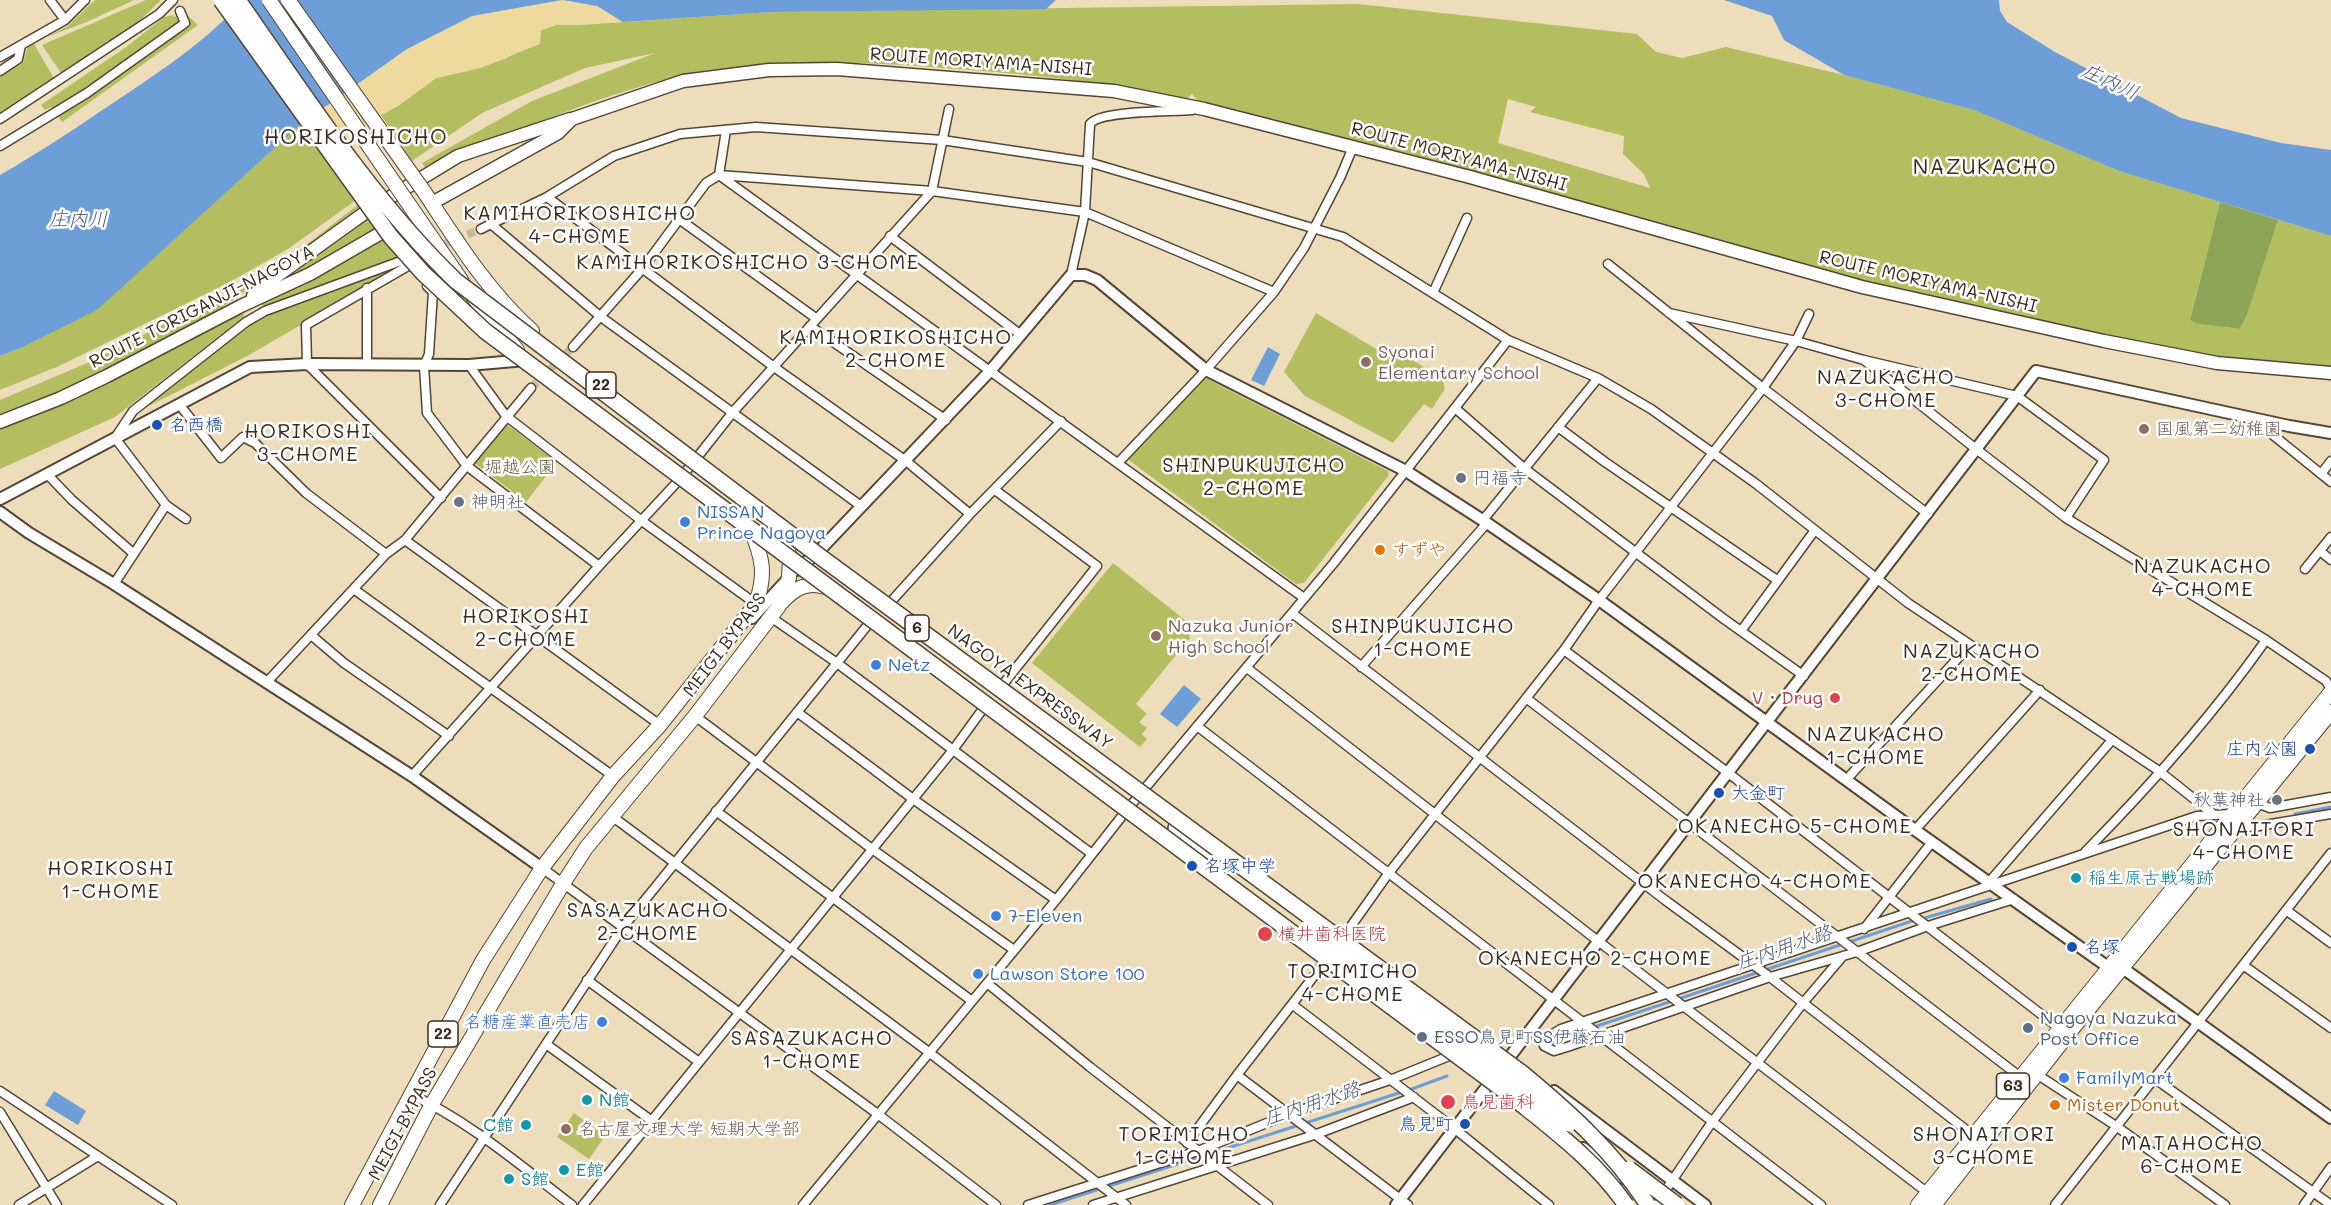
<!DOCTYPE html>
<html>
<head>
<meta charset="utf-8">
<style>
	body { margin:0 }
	canvas { display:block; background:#edddba }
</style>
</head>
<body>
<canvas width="2331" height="1205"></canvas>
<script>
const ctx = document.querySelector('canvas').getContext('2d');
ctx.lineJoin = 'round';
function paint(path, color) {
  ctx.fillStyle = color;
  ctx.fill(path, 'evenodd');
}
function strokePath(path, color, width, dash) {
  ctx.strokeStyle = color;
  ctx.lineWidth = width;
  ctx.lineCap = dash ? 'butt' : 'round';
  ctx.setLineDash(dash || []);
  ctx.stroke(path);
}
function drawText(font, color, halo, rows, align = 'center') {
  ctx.font = font + ' Mali,"Klee One",sans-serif';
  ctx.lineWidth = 5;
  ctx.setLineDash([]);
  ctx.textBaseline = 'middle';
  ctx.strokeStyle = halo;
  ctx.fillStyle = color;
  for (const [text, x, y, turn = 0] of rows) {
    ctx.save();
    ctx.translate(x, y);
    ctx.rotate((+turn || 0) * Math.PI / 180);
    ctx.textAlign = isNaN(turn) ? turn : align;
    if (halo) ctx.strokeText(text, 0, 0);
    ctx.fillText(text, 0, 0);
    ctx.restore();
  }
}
const green = new Path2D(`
	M95 0H134L89 21 47 37 68 26Z
	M146 0H161L138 22 61 73 42 45Z
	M1358 4 1637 34 1656 52 1682 58 1726 47 1844 75 1974 110 2119 171 2220 202 2190 319 2198 324 2240 329 2247 315 2278 220 2331 236V373L2217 363 1862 287 1204 109 1192 94 1186 100C1106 81 1025 74 943 68 875 62 808 60 740 68 726 69 712 69 699 72 605 91 515 132 426 169L422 163 532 101 655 53 585 68 482 113 412 161 381 115 398 106 436 78 480 68 507 58 541 30 556 25H581L772 12ZM1508 99 1536 107 1530 112 1624 136 1623 154 1644 174 1650 188 1498 143Z
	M184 12 198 25 62 122 57 115 187 23Z
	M173 15 174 17 179 15 182 23 55 112 51 107 45 110 41 105 129 45 164 17Z
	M34 44 54 78 0 113V77L23 62 28 47Z
	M301 124 356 200 288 249 228 283 59 366 0 390V356L23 347 97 309Z
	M359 204 408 258 367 288 306 325 299 326 249 355 149 406 151 402 257 320 265 311 259 297 269 275 189 330 58 393 0 416V400L92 361 267 272 293 255Z
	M242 313 245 316 115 417 0 469V428L67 402Z
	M1316 313 1393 359 1399 352 1442 378 1445 389 1432 409 1424 404 1393 443 1305 396 1284 372Z
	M1203 377 1388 471 1389 475 1304 583 1296 584 1126 458Z
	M506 424 557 462 526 502 472 461Z
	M1113 563 1185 620 1190 638 1136 704 1147 714 1139 722 1147 728 1142 734 1147 739 1140 747 1032 663Z
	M574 1113 605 1136 589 1159 557 1137Z`);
const forest = new Path2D(`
	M2220 202 2278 220 2247 315 2240 329 2198 324 2190 320Z`);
const sand = new Path2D(`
	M563 0 597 6 623 22 556 25 541 30 540 44 480 68 436 78 398 106 319 149 301 124 408 49 472 16Z`);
const water = new Path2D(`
	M243 0H562L472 16 407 49 301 124 97 310 23 347 0 356V175C44 150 86 121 128 93 168 66 211 37 243 0Z
	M563 0H1056L1046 9 772 12 623 22 597 6Z
	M1724 0H1999L2000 11 2007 22 2055 52 2181 118 2281 143 2331 150V236L2119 171 1974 110 1844 75 1784 40 1772 16Z
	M1268 347 1280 354 1264 386 1251 380Z
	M1184 685 1201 699 1177 727 1160 714Z
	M54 1091 86 1111 78 1125 45 1105Z`);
const stream = new Path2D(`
	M2295 814 2331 807
	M1921 919 1991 899
	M1594 1027 1915 920
	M1553 1043 1588 1029
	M1409 1090 1447 1076
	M1050 1205 1402 1092`);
const minorTunnel = new Path2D(`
	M434 248 481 229
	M531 388 573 347`);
const minor = new Path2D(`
	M50 0 65 20
	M0 57 65 20 85 0
	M0 71 18 59 21 45
	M0 119 159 14 173 0
	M726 130 719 175 1304 598
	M0 146 87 93 185 23 180 11
	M547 197 774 367 906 461 970 514
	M679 219 817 319
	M491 224 601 317 861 506
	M481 229 547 197 614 156 680 134 756 127 942 140 1088 162 1343 237 1508 340 1598 378 1651 409 1755 483 1908 603 2159 771 2213 814
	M890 236 1021 335
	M408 258V266L306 325 307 364 441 498
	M1608 264 1763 388 1928 514
	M1071 275 1085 212 1090 124C1100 110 1172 112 1192 110
	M427 286 433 292 429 354 424 366 427 413 467 466 599 566
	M367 288V365
	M1433 293 1467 218
	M1669 313 1796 341 1864 360 2017 396 2104 460 2066 518
	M810 326 946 420
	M573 347 643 268 706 183 719 175 932 191 1085 212 1274 292
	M1864 360 1976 449 2066 518 2266 640 2326 681 2329 686 2330 694
	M469 365 506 416 642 521 756 604
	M179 404 221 458 243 437 255 443 306 493 386 554
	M1455 408 1525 469 1724 619 1804 676
	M2252 418 2331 482
	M1558 427 1605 462 1777 580
	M1118 463 1206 370 1274 292 1304 248 1340 178 1353 147
	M47 474 72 500 133 553
	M2321 474 2331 461
	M995 490 1097 566 1001 687
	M186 519 166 505 115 438 133 411 246 322 265 311 428 251
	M1483 520 1598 378
	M405 540 660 725
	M2320 551 2331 560
	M2305 569 2331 537
	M114 584 166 505
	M355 590 613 776
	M888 605 970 514 1061 421
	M1292 613 1665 900 1770 977 1974 1136
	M772 618 837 663 1092 854
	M1741 631 1815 530
	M311 635 344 663 449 736
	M1564 650 1727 772 2059 1028
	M1361 667 1487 523
	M1247 668 1598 941 1928 1193
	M267 682 386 554 405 540 531 388
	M1526 698 2023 1079
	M797 712 913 799 1056 900
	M695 716 872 849 1014 950
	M1197 726 1821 1205
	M412 776 599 566 680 479 733 412 932 191 949 109
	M1846 780 1970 645
	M2257 803 2270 808 2331 797
	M716 811 972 1001
	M613 817 930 1053 1126 1205
	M2239 824 2253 827 2331 814
	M1915 830 2040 690
	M2085 852C2150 786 2213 715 2266 640
	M542 868 879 1115 996 1205
	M1989 882 2112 740
	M2014 899 1928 926 1857 952 1770 977 1567 1047 1554 1051 1544 1046V1039L1561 1029C1773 960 1985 888 2197 816L2231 814
	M2286 910 2331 943
	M1864 929 1932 842
	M1339 943 1388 874 1564 650 1599 600 1763 388 1796 341 1809 314
	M2243 965 2331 1028
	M587 980 699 1062
	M987 983 1090 1067 1268 1205
	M1293 1005 1455 1129 1549 1205
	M546 1044 652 1121
	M2035 1073 2116 1126 2225 1205
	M1237 1075 1408 1205
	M2154 1078 2331 1205
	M0 1091 172 1205
	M410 1094C469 1121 521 1166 572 1205
	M0 1112 57 1205
	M1187 1143 1237 1075 1328 958
	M1661 1197 1712 1122 1803 1003 1843 956
	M19 1205 98 1156
	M440 1205 623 927 871 621
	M583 1205 953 750 985 706
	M803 1205 1056 900 1126 811 1333 564 1508 340
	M1028 1205 1198 1151 1289 1114 1390 1080 1454 1054
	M1093 1205 1314 1135 1414 1097
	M2055 1205 2331 853
	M2304 1205 2331 1167`);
const tertiary = new Path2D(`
	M0 499 250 367 307 364 469 365 526 360
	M0 512 29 533 114 584 412 776 542 868
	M797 570 818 552 991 370 1071 275H1085L1097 280 1206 370 1406 471 1487 523 1599 600 1915 830 2115 972
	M752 618 786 581
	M2117 964 2331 1118
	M1554 1091 1705 1205
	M1583 1148 1623 1178
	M1643 1193 1660 1205
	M1396 1205 2036 371 2289 426 2331 433`);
const secondary = new Path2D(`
	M432 203 558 133 572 119 683 81 769 70 837 69 1114 91 1204 109 1470 177 1862 287 2104 341 2217 363 2331 373
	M253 296 267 283 366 212 458 156 570 119
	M0 422 61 398 107 376 241 306 310 274 393 226`);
const primary = new Path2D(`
	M1918 1205 2331 692
	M1934 1205 2073 1028 2331 712`);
const trunk = new Path2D(`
	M425 193C458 243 487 290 532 331
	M410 206 461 280
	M474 298 517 350
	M782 602C794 589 807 581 825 587
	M352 1205 483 960 542 868 613 776 660 725 756 604C766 574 763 559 751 530
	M380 1205 432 1104 564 882 586 848 695 716 779 606 789 578 790 559 785 538 778 524`);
const motorway = new Path2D(`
	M1176 828 1225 863`);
const trunkBridge = new Path2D(`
	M269 0 410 206
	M288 0 425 193`);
const motorwayBridge = new Path2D(`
	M221 0 391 237 423 273 485 331 1510 1095C1552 1129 1595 1160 1626 1205
	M238 0C306 97 370 198 456 281L822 558 1522 1073C1569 1112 1614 1152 1648 1205
	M1306 929 1569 1124
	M1629 1169 1677 1205`);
const markers = [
	[1366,362,6,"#8d6e63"],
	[157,425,6,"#1a4fb4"],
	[2144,429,6,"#8d6e63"],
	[1461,478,6,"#6b7280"],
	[459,502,6,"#6b7280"],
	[685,522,6,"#3f7fe0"],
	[1380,550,6,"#e8710a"],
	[1156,636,6,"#8d6e63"],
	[876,665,6,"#3f7fe0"],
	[1835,698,6,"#e0444e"],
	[2310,749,6,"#1a4fb4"],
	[1719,793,6,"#1a4fb4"],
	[2277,800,6,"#6b7280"],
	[1192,866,6,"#1a4fb4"],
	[2076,878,6,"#0f9aa8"],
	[996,916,6,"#3f7fe0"],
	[1265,934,8,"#e0444e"],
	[2072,947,6,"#1a4fb4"],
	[978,974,6,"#3f7fe0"],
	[602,1022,6,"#3f7fe0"],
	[2028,1028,6,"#5c6f8a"],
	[1422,1037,6,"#5c6f8a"],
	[2064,1078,6,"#3f7fe0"],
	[587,1100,6,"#0f9aa8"],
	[1448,1102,8,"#e0444e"],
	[2055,1105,6,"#e8710a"],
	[1465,1124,6,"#1a4fb4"],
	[526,1125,6,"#0f9aa8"],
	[566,1129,6,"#8d6e63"],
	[564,1170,6,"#0f9aa8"],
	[509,1179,6,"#0f9aa8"]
];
const shields = [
	[601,385,30],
	[917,628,24],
	[443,1034,30],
	[2013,1086,33]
];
const shieldNames = [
	["22",601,385],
	["6",917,628],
	["22",443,1034],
	["63",2013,1086]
];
const streetNames = [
	["ROUTE MORIYAMA-NISHI",981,62,4],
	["ROUTE MORIYAMA-NISHI",1459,157,15],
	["ROUTE MORIYAMA-NISHI",1928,282,13],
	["ROUTE TORIGANJI-NAGOYA",202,307,-27],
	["MEIGI BYPASS",725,645,-53],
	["NAGOYA EXPRESSWAY",1030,687,36],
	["MEIGI BYPASS",403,1124,-62]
];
const educationNames = [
	["Syonai",1378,352],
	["Elementary School",1378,373],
	["国風第二幼稚園",2156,429],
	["Nazuka Junior",1168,626],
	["High School",1168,647],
	["名古屋文理大学 短期大学部",578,1129]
];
const transitNames = [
	["名西橋",169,425],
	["庄内公園",2298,749,"right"],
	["大金町",1731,793],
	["名塚中学",1204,866],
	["名塚",2084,947],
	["鳥見町",1453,1124,"right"]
];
const parkNames = [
	["堀越公園",520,467]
];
const worshipNames = [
	["円福寺",1473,478],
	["神明社",471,502],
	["秋葉神社",2265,800,"right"]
];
const shopNames = [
	["NISSAN",697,512],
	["Prince Nagoya",697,533],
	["Netz",888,665],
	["7-Eleven",1008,916],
	["Lawson Store 100",990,974],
	["名糖産業直売店",590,1022,"right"],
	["FamilyMart",2076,1078]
];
const foodNames = [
	["すずや",1392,550],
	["Mister Donut",2067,1105]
];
const healthNames = [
	["V・Drug",1823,698,"right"],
	["横井歯科医院",1278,934],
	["鳥見歯科",1462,1102]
];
const cultureNames = [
	["稲生原古戦場跡",2088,878],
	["N館",599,1100],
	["C館",514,1125,"right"],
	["E館",576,1170],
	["S館",521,1179]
];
const serviceNames = [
	["Nagoya Nazuka",2040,1018],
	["Post Office",2040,1039],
	["ESSO鳥見町SS伊藤石油",1434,1037]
];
const waterNames = [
	["庄内川",2110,82,25],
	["庄内川",78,220],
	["庄内用水路",1784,948,-19],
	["庄内用水路",1312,1104,-18]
];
const neighbourhoodNames = [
	["KAMIHORIKOSHICHO",580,214],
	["4-CHOME",580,237],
	["KAMIHORIKOSHICHO 3-CHOME",748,263],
	["KAMIHORIKOSHICHO",896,338],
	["2-CHOME",896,361],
	["NAZUKACHO",1886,378],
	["3-CHOME",1886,401],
	["HORIKOSHI",308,432],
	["3-CHOME",308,455],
	["SHINPUKUJICHO",1254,466],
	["2-CHOME",1254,489],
	["NAZUKACHO",2203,567],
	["4-CHOME",2203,590],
	["HORIKOSHI",526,617],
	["2-CHOME",526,640],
	["SHINPUKUJICHO",1423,627],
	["1-CHOME",1423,650],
	["NAZUKACHO",1972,652],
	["2-CHOME",1972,675],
	["NAZUKACHO",1876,735],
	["1-CHOME",1876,758],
	["OKANECHO 5-CHOME",1795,827],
	["SHONAITORI",2244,830],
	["4-CHOME",2244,853],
	["HORIKOSHI",111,869],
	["1-CHOME",111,892],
	["OKANECHO 4-CHOME",1755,882],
	["SASAZUKACHO",648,911],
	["2-CHOME",648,934],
	["OKANECHO 2-CHOME",1595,959],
	["TORIMICHO",1353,972],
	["4-CHOME",1353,995],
	["SASAZUKACHO",812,1039],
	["1-CHOME",812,1062],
	["TORIMICHO",1184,1135],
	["1-CHOME",1184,1158],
	["SHONAITORI",1984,1135],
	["3-CHOME",1984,1158],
	["MATAHOCHO",2192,1144],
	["6-CHOME",2192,1167]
];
const quarterNames = [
	["HORIKOSHICHO",356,138],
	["NAZUKACHO",1985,168]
];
paint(green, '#b2be60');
paint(forest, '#8da556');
paint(sand, '#eeda9e');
paint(water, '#6e9ed8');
strokePath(stream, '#6e9ed8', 3);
strokePath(minorTunnel, '#c9b99b', 8, [8, 4]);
strokePath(minor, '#564535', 11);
strokePath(tertiary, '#564535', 14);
strokePath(secondary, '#564535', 15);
strokePath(primary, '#564535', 16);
strokePath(trunk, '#564535', 16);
strokePath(motorway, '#564535', 18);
strokePath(minor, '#fff', 8);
strokePath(tertiary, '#fff', 10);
strokePath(secondary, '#fff', 12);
strokePath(primary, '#fff', 14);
strokePath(trunk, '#fff', 14);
strokePath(motorway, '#fff', 15);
strokePath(trunkBridge, '#564535', 16, []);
strokePath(motorwayBridge, '#564535', 18, []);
strokePath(trunkBridge, '#fff', 14);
strokePath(motorwayBridge, '#fff', 15);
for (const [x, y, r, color] of markers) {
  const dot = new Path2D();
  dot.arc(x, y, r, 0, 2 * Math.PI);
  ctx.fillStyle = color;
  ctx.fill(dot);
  strokePath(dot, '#fff', 2);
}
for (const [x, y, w] of shields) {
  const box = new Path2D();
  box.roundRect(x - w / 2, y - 13, w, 26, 4.5);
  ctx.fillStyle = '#fff';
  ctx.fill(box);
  strokePath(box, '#3b2a1e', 1.5);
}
drawText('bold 16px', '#3b2a1e', null, shieldNames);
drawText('18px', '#3b2a1e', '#fff', streetNames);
drawText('18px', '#785e54', '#fff', educationNames, 'left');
drawText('18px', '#164399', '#fff', transitNames, 'left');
drawText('18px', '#655e35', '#fff', parkNames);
drawText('18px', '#5b616d', '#fff', worshipNames, 'left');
drawText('18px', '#366cbe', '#fff', shopNames, 'left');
drawText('18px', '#c56008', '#fff', foodNames, 'left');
drawText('18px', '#be3a42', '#fff', healthNames, 'left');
drawText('18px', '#0d838f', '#fff', cultureNames, 'left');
drawText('18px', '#4e5e75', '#fff', serviceNames, 'left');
drawText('italic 20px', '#525e72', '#fff', waterNames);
ctx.letterSpacing = '1.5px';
drawText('20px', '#3b2a1e', '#fff', neighbourhoodNames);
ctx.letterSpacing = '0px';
ctx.letterSpacing = '1.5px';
drawText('21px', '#3b2a1e', '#fff', quarterNames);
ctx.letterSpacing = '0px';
</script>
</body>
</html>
